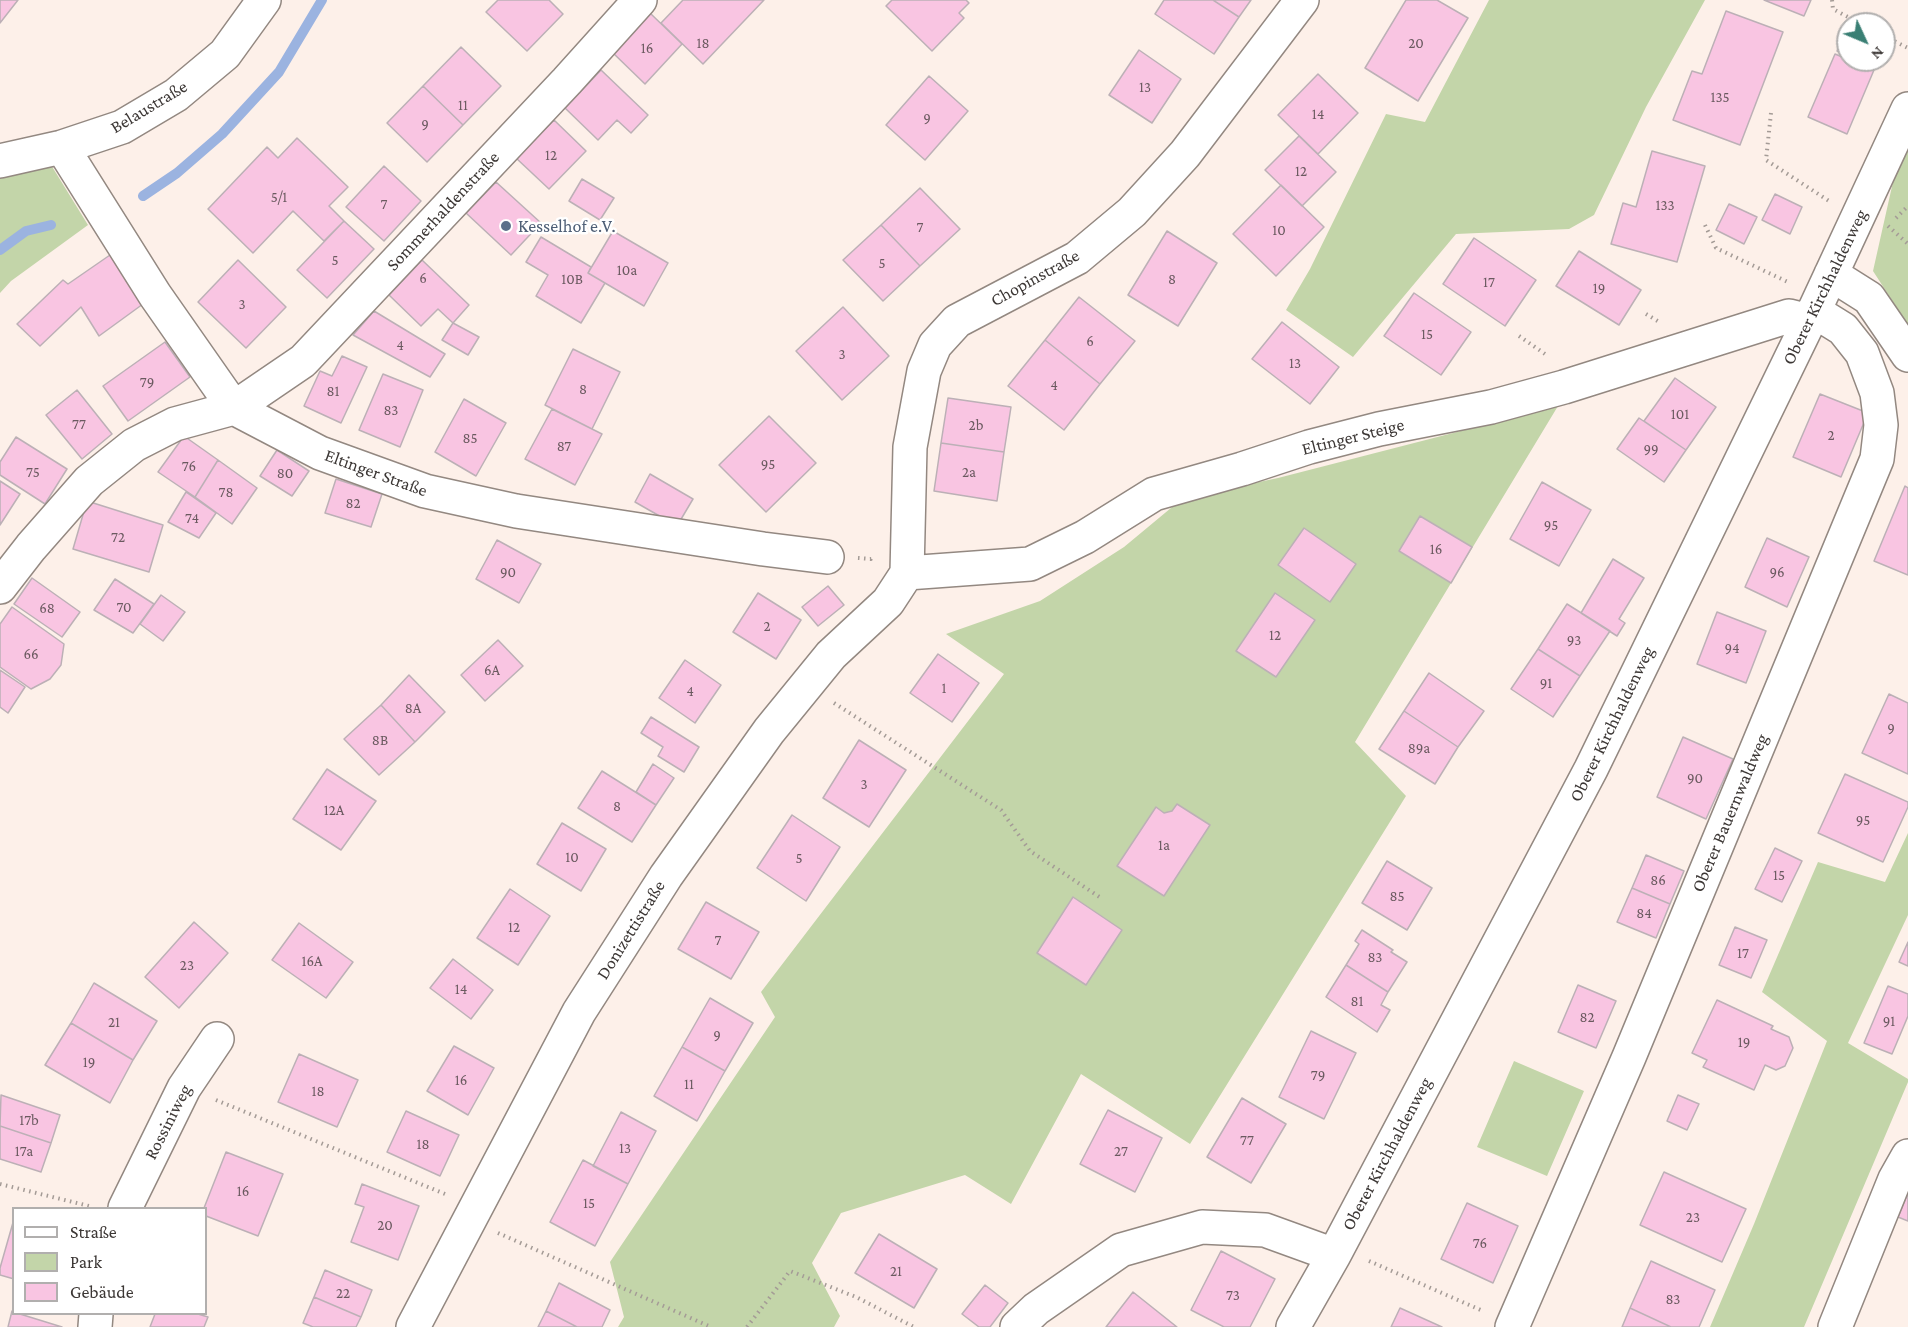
<!DOCTYPE html>
<html>
<head>
<meta charset="utf-8">
<style>
	body { margin:0 }
	#map { position:relative; width:1908px; height:1327px; overflow:hidden; background:#fdf0e9; font-family:"Crimson Pro",serif }
	canvas { display:block }
	.legend { position:absolute; left:12px; top:1207px; width:195px; height:108px; box-sizing:border-box; background:#fff; border:2px solid #b1afae; margin:0; padding:8px 10px; list-style:none; font-size:18px; color:#3c3735 }
	.legend li { display:flex; align-items:center; gap:12px; height:30px }
	.legend b { width:30px; border:2px solid #b1afae }
	.north { position:absolute; left:1836px; top:12px; width:60px; height:60px; box-sizing:border-box; background:#fff; border:2px solid #b1afae; border-radius:50%; rotate:134deg; font-size:16px; font-weight:700; line-height:24px; text-align:center; color:#3c3735 }
	.north::after { content:''; display:block; margin:auto; width:21px; height:27px; background:#3a7f74; clip-path:polygon(50% 0,100% 100%,50% 72%,0 100%) }
</style>
</head>
<body>
<div id="map">
<canvas width="1908" height="1327"></canvas>
<ul class="legend">
<li><b style="height:8px;background:#fff"></b>Straße</li>
<li><b style="height:16px;background:#c3d5a9"></b>Park</li>
<li><b style="height:16px;background:#f9c5e2"></b>Gebäude</li>
</ul>
<div class="north">N</div>
</div>
<script>
const ctx = document.querySelector('canvas').getContext('2d');
ctx.lineJoin = 'round';
function paint(path, color) {
  ctx.fillStyle = color;
  ctx.fill(path, 'evenodd');
}
function strokePath(path, color, width, dash) {
  ctx.strokeStyle = color;
  ctx.lineWidth = width;
  ctx.lineCap = dash ? 'butt' : 'round';
  ctx.setLineDash(dash || []);
  ctx.stroke(path);
}
function drawText(font, color, halo, rows, align = 'center') {
  ctx.font = font + ' "Crimson Pro",serif';
  ctx.lineWidth = 5;
  ctx.setLineDash([]);
  ctx.textBaseline = 'middle';
  ctx.strokeStyle = halo;
  ctx.fillStyle = color;
  for (const [text, x, y, turn = 0] of rows) {
    ctx.save();
    ctx.translate(x, y);
    ctx.rotate((+turn || 0) * Math.PI / 180);
    ctx.textAlign = isNaN(turn) ? turn : align;
    if (halo) ctx.strokeText(text, 0, 0);
    ctx.fillText(text, 0, 0);
    ctx.restore();
  }
}
const green = new Path2D(`
	M1489 0H1705L1646 107 1594 215 1569 229 1456 234 1353 357 1286 310 1310 269 1386 114 1425 122Z
	M1908 146V325L1873 271 1895 173Z
	M48 160 88 225 11 281 0 293V171Z
	M1558 406 1355 742 1406 796 1190 1144 1081 1074 1011 1204 965 1175 841 1213 812 1263 840 1316 834 1327H618L624 1317 610 1262 775 1017 761 992 1004 674 946 634 1040 601 1124 547 1183 498 1278 478Z
	M1908 833V915L1848 1043 1908 1079V1082L1804 1327H1710L1754 1224 1827 1041 1762 992 1818 862 1885 882Z
	M1514 1061 1584 1091 1547 1176 1477 1147Z`);
const stream = new Path2D(`
	M143 196 177 173 222 134 279 72 322 0
	M0 250 26 231 51 225`);
const building = new Path2D(`
	M0 0H18L0 23Z
	M498 0H549L563 14 527 51 486 12Z
	M683 0H764L703 64 661 23Z
	M892 0H966L969 3 959 13 964 18 932 51 886 6Z
	M1164 0H1213L1239 17 1214 54 1155 14Z
	M1213 0H1251L1239 17Z
	M1406 0H1437L1468 18 1418 101 1365 68Z
	M1764 0H1811L1804 16Z
	M1726 11 1783 32 1740 145 1673 120 1692 71 1702 74Z
	M650 13 682 44 645 84 612 52Z
	M1848 28V56L1837 51Z
	M461 47 501 86 463 125 423 86Z
	M1139 50 1181 79 1152 123 1109 95Z
	M1835 54 1874 70 1847 134 1808 117Z
	M601 70 648 115 631 133 617 120 598 140 565 108Z
	M1318 74 1358 113 1318 154 1278 115Z
	M929 76 968 111 925 160 886 125Z
	M423 86 463 125 427 162 387 123Z
	M554 120 586 151 549 189 516 158Z
	M1299 136 1336 172 1302 206 1265 170Z
	M297 138 348 187 329 206 344 221 324 241 293 211 253 253 208 209 267 147 278 158Z
	M1652 151 1705 166 1677 262 1611 244 1623 203 1636 207Z
	M384 166 421 201 384 241 346 207Z
	M582 179 614 198 600 220 569 201Z
	M496 182 541 223 511 255 466 213Z
	M1281 185 1324 227 1276 276 1233 234Z
	M920 188 960 229 920 266 881 225Z
	M1775 194 1802 207 1790 234 1762 220Z
	M1729 204 1757 217 1744 244 1716 230Z
	M344 221 374 249 327 298 297 270Z
	M881 225 920 266 883 301 843 260Z
	M613 231 668 263 644 306 588 273Z
	M1167 231 1217 263 1178 326 1128 295Z
	M541 237 591 267 588 273 605 283 581 323 536 296 548 275 526 262Z
	M1474 238 1536 280 1505 326 1443 284Z
	M1579 251 1641 290 1619 325 1556 286Z
	M110 255 143 304 99 336 81 307 40 346 17 324 63 280 68 284Z
	M238 260 286 307 246 348 198 302Z
	M422 260 469 305 453 323 438 309 421 326 389 295Z
	M1414 293 1471 332 1441 375 1384 336Z
	M1079 297 1135 341 1100 384 1045 340Z
	M843 307 889 356 842 400 796 351Z
	M374 311 445 354 430 377 353 335Z
	M1282 322 1339 367 1310 404 1252 359Z
	M453 323 479 337 468 355 442 340Z
	M1045 340 1100 384 1064 430 1008 386Z
	M165 342 190 377 128 421 103 386Z
	M573 349 620 372 592 429 545 405Z
	M342 356 367 367 341 423 304 406 320 371 332 376Z
	M383 374 423 390 400 447 359 430Z
	M1675 378 1716 407 1686 450 1644 421Z
	M77 390 112 434 82 459 46 415Z
	M1820 394 1868 413 1841 477 1793 457Z
	M948 398 1011 407 1004 452 941 443Z
	M464 399 506 423 476 476 435 452Z
	M552 409 602 434 575 485 525 459Z
	M769 416 816 463 766 512 719 465Z
	M1639 418 1686 450 1664 482 1617 449Z
	M184 436 218 460 195 497 158 472Z
	M16 437 67 469 45 504 0 475V462Z
	M941 443 1004 452 997 501 934 491Z
	M277 450 309 471 292 496 260 476Z
	M218 460 257 488 232 524 195 497Z
	M650 474 693 499 677 526 635 502Z
	M336 479 382 494 371 527 325 513Z
	M0 481 20 494 0 525Z
	M1542 482 1591 510 1559 566 1510 539Z
	M1905 486 1908 488V575L1874 561Z
	M186 492 216 513 199 538 168 522Z
	M87 501 163 525 149 572 73 549Z
	M1420 516 1472 547 1451 583 1399 551Z
	M1304 528 1356 564 1330 602 1278 565Z
	M1767 538 1809 557 1787 607 1745 587Z
	M497 540 541 564 519 603 476 579Z
	M1613 559 1644 578 1619 619 1625 623 1617 636 1581 613Z
	M32 578 80 612 62 637 14 604Z
	M115 579 154 604 133 633 94 610Z
	M828 586 844 605 818 626 802 607Z
	M758 593 801 620 776 659 733 632Z
	M1275 593 1315 620 1276 677 1236 651Z
	M161 595 185 612 163 641 140 624Z
	M1567 604 1610 631 1580 676 1538 649Z
	M12 607 64 644 61 665 50 679 31 689 0 667V624Z
	M1717 612 1766 631 1746 683 1697 664Z
	M498 640 523 666 485 701 461 675Z
	M1538 649 1580 676 1553 717 1511 689Z
	M938 654 979 683 952 722 910 693Z
	M685 660 721 685 695 723 659 698Z
	M0 670 25 687 8 713 0 707Z
	M1429 673 1484 711 1458 747 1404 711Z
	M409 675 445 712 415 742 381 705Z
	M1889 694 1908 703V774L1862 753Z
	M381 705 415 742 379 775 344 739Z
	M1404 711 1458 747 1435 784 1379 749Z
	M651 717 699 747 684 772 658 756 663 747 641 733Z
	M1683 737 1733 759 1706 819 1657 797Z
	M859 740 906 770 869 827 823 798Z
	M653 764 674 778 656 805 636 792Z
	M327 769 376 801 341 850 293 819Z
	M602 771 656 805 632 842 578 808Z
	M1845 774 1908 802V807L1883 862 1818 833Z
	M1177 804 1210 825 1164 896 1117 866 1156 807 1164 813 1172 811Z
	M792 815 840 847 806 901 757 868Z
	M562 823 606 849 581 891 537 864Z
	M1775 848 1802 861 1782 902 1755 889Z
	M1646 855 1684 871 1670 904 1632 888Z
	M1387 861 1432 888 1407 930 1362 903Z
	M1632 888 1670 904 1656 938 1617 922Z
	M510 889 550 916 518 965 477 938Z
	M1073 897 1122 930 1086 985 1037 953Z
	M706 902 759 932 731 979 678 949Z
	M194 922 228 953 179 1008 145 977Z
	M299 923 353 962 326 998 272 960Z
	M1735 927 1767 940 1751 978 1719 965Z
	M1362 930 1393 950 1391 952 1407 962 1388 992 1346 965 1359 944 1355 941Z
	M1908 942V966L1899 962Z
	M453 959 493 990 471 1019 430 988Z
	M1346 965 1388 992 1381 1005 1390 1010 1377 1032 1326 997Z
	M94 983 157 1021 133 1060 71 1023Z
	M1578 985 1616 1001 1596 1048 1558 1032Z
	M1888 986 1908 994V1016L1892 1054 1864 1043Z
	M710 998 753 1023 725 1071 682 1047Z
	M1717 1000 1773 1026 1771 1029 1789 1037 1793 1048 1785 1066 1776 1070 1765 1065 1754 1090 1703 1067 1707 1060 1692 1053Z
	M71 1023 133 1060 110 1103 45 1065Z
	M1311 1031 1356 1053 1324 1119 1279 1097Z
	M454 1046 494 1068 468 1115 427 1091Z
	M682 1047 725 1071 697 1121 654 1096Z
	M299 1054 358 1080 337 1127 278 1102Z
	M1 1095 60 1115 51 1143 0 1126Z
	M1678 1095 1699 1104 1687 1130 1667 1121Z
	M1242 1098 1286 1124 1251 1183 1207 1157Z
	M1108 1110 1162 1138 1135 1192 1080 1164Z
	M406 1111 459 1135 440 1176 387 1152Z
	M621 1112 656 1131 628 1184 593 1166Z
	M0 1126 51 1143 41 1172 0 1159Z
	M226 1152 283 1174 258 1236 206 1216V1208H204Z
	M583 1160 628 1184 595 1246 550 1222Z
	M1664 1172 1746 1209 1722 1262 1640 1225Z
	M362 1184 419 1206 398 1260 351 1242 364 1207 355 1204Z
	M1908 1193V1221L1898 1217Z
	M1467 1203 1518 1226 1493 1283 1441 1259Z
	M14 1219V1279L0 1275V1268Z
	M879 1234 937 1269 914 1308 855 1273Z
	M1221 1251 1275 1279 1250 1327H1224L1191 1310Z
	M1651 1261 1715 1290 1699 1327H1671L1630 1308Z
	M325 1270 372 1290 361 1317 314 1297Z
	M559 1283 610 1310 602 1327H577L546 1311Z
	M985 1285 1008 1303 990 1327H979L962 1314Z
	M1133 1292 1177 1327H1106Z
	M314 1297 361 1317 356 1327H313L303 1323Z
	M1400 1308 1442 1327H1391Z
	M1630 1308 1671 1327H1622Z
	M12 1311 14 1314H20L62 1327H8Z
	M546 1311 577 1327H538Z
	M155 1314H198L208 1317 204 1327H150Z`);
const path = new Path2D(`
	M1832 0 1833 9 1861 24
	M1884 36 1908 48
	M1771 113 1766 160 1829 201
	M1896 218 1908 206
	M1705 225 1716 248 1790 283
	M1888 226 1908 244
	M1646 314 1661 323
	M1519 336 1548 356
	M858 558 871 559 873 556
	M834 703 1001 810 1030 851 1101 898
	M216 1100 445 1194
	M0 1184 93 1207
	M498 1233 711 1327
	M1369 1261 1483 1311
	M747 1327 790 1271 856 1297 914 1327`);
const street = new Path2D(`
	M62 147 155 295 234 408 320 453 425 491 516 511 763 549 827 557
	M0 161 62 147 122 127 176 95 225 54 264 0
	M1831 274 1869 298 1908 355
	M907 573 1030 564 1085 537 1154 494 1242 469 1309 447 1379 429 1491 407 1564 387 1789 316 1809 321
	M907 573 910 447 924 371 935 345 957 321 1077 258 1132 212 1185 154 1302 0
	M0 587 31 547 89 481 134 445 175 424 234 408 303 361 567 81 640 0
	M125 1208 184 1088 217 1039
	M95 1327 96 1314
	M413 1327 579 1012 666 876 769 731 831 655 888 602 907 573
	M1017 1327 1036 1309 1121 1250 1202 1227 1265 1230 1334 1255
	M1293 1327 1334 1255 1591 769 1814 311 1908 109
	M1512 1327 1629 1057 1877 459 1881 425 1877 393 1862 353 1843 329 1814 311
	M1835 1327 1895 1179 1908 1156`);
const markers = [
	[506,226,6,"#5c6f8a"]
];
const numberNames = [
	["18",703,43],
	["20",1416,43],
	["16",647,48],
	["13",1145,87],
	["135",1720,97],
	["11",463,105],
	["14",1318,114],
	["9",927,118],
	["9",425,124],
	["12",551,155],
	["12",1301,171],
	["5/1",279,197],
	["7",384,204],
	["133",1665,205],
	["7",920,227],
	["10",1279,230],
	["5",335,260],
	["5",882,263],
	["10a",627,270],
	["6",423,278],
	["10B",572,279],
	["8",1172,279],
	["17",1489,282],
	["19",1599,288],
	["3",242,304],
	["15",1427,334],
	["6",1090,341],
	["4",400,345],
	["3",842,354],
	["13",1295,363],
	["79",147,382],
	["4",1054,385],
	["8",583,389],
	["81",333,391],
	["83",391,410],
	["101",1680,414],
	["77",79,424],
	["2b",976,425],
	["2",1831,435],
	["85",470,438],
	["87",564,446],
	["99",1651,449],
	["95",768,464],
	["76",189,466],
	["75",33,472],
	["2a",969,472],
	["80",285,473],
	["78",226,492],
	["82",353,503],
	["74",192,518],
	["95",1551,525],
	["72",118,537],
	["16",1436,549],
	["90",508,572],
	["96",1777,572],
	["70",124,607],
	["68",47,608],
	["2",767,626],
	["12",1275,635],
	["93",1574,640],
	["94",1732,648],
	["66",31,654],
	["6A",492,670],
	["91",1546,683],
	["1",944,688],
	["4",690,691],
	["8A",413,708],
	["9",1891,728],
	["8B",380,740],
	["89a",1419,748],
	["90",1695,778],
	["3",864,784],
	["8",617,806],
	["12A",334,810],
	["95",1863,820],
	["1a",1164,845],
	["10",572,857],
	["5",799,858],
	["15",1779,875],
	["86",1658,880],
	["85",1397,896],
	["84",1644,913],
	["12",514,927],
	["7",718,940],
	["17",1743,953],
	["83",1375,957],
	["16A",312,961],
	["23",187,965],
	["14",461,989],
	["81",1357,1001],
	["82",1587,1017],
	["91",1889,1021],
	["21",114,1022],
	["9",717,1035],
	["19",1744,1042],
	["19",89,1062],
	["79",1318,1075],
	["16",461,1080],
	["11",689,1084],
	["18",318,1091],
	["17b",29,1120],
	["77",1247,1140],
	["18",423,1144],
	["13",625,1148],
	["17a",24,1151],
	["27",1121,1151],
	["16",243,1191],
	["15",589,1203],
	["23",1693,1217],
	["20",385,1225],
	["76",1480,1243],
	["21",896,1271],
	["22",343,1293],
	["73",1233,1295],
	["83",1673,1299]
];
const streetNames = [
	["Belaustraße",149,107,-31],
	["Sommerhaldenstraße",443,211,-47],
	["Chopinstraße",1035,278,-29],
	["Oberer Kirchhaldenweg",1825,287,-64],
	["Eltinger Steige",1353,437,-14],
	["Eltinger Straße",376,473,20],
	["Oberer Kirchhaldenweg",1612,724,-64],
	["Oberer Bauernwaldweg",1730,813,-67],
	["Donizettistraße",631,930,-58],
	["Rossiniweg",168,1122,-63],
	["Oberer Kirchhaldenweg",1387,1154,-62]
];
const serviceNames = [
	["Kesselhof e.V.",518,226]
];
paint(green, '#c3d5a9');
strokePath(stream, '#9bb3e0', 10);
paint(building, '#f9c5e2');
strokePath(building, '#bcb0b6', 1.5);
strokePath(street, '#938881', 36);
strokePath(path, '#a49b96', 4, [1.5, 4.5]);
strokePath(street, '#fff', 33);
for (const [x, y, r, color] of markers) {
  const dot = new Path2D();
  dot.arc(x, y, r, 0, 2 * Math.PI);
  ctx.fillStyle = color;
  ctx.fill(dot);
  strokePath(dot, '#fff', 2);
}
drawText('15px', '#6b5a60', null, numberNames);
drawText('18px', '#3c3735', '#fff', streetNames);
drawText('18px', '#4e5e75', '#fff', serviceNames, 'left');
</script>
</body>
</html>
